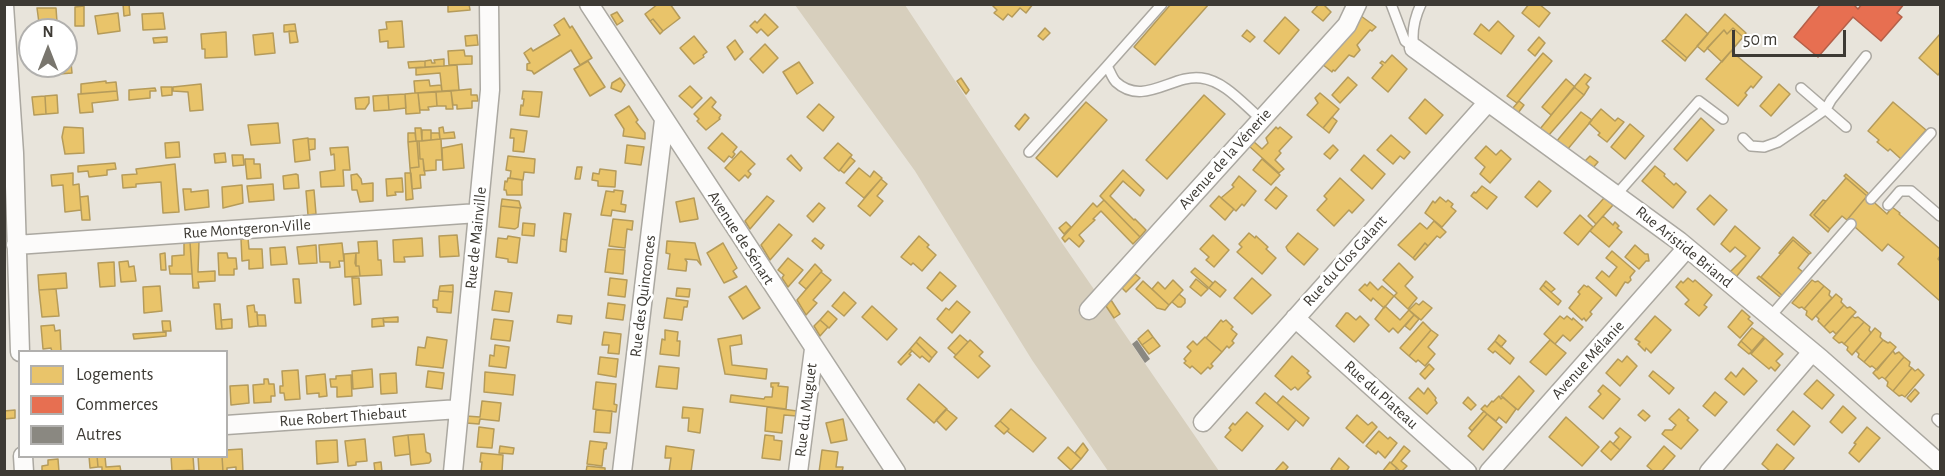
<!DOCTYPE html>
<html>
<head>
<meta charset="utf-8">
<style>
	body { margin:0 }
	#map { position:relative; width:1945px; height:476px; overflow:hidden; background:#e8e4db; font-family:"Alegreya Sans",sans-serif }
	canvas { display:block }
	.frame { position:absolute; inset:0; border:6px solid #3d3a34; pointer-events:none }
	.legend { position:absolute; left:18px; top:350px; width:210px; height:108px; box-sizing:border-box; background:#fff; border:2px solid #b1b0ae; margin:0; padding:8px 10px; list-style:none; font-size:18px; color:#3d3a34 }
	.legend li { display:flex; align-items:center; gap:12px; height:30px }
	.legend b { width:30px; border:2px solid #b1b0ae }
	.north { position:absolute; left:18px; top:18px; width:60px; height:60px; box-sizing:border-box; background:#fff; border:2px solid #b1b0ae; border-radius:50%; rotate:0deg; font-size:16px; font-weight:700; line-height:24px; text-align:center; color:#3d3a34 }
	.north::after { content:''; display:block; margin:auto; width:21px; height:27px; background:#79766e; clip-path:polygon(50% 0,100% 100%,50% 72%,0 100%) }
	.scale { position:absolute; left:1732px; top:30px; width:114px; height:27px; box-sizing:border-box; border:3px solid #3d3a34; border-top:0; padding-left:8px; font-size:18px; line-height:21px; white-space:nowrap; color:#3d3a34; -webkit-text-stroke:4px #fff; paint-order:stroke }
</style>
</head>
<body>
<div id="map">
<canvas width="1945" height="476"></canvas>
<div class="frame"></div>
<ul class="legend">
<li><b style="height:16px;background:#e9c46a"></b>Logements</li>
<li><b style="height:16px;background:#e76f51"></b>Commerces</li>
<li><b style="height:16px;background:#8a8881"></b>Autres</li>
</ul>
<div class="north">N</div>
<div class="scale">50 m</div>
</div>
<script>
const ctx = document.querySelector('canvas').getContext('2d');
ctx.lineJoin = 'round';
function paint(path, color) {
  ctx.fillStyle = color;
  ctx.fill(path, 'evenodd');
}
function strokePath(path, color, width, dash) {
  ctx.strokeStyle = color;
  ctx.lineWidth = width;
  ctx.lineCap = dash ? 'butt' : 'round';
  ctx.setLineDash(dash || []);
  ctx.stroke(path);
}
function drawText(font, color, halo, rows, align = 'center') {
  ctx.font = font + ' "Alegreya Sans",sans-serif';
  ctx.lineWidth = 6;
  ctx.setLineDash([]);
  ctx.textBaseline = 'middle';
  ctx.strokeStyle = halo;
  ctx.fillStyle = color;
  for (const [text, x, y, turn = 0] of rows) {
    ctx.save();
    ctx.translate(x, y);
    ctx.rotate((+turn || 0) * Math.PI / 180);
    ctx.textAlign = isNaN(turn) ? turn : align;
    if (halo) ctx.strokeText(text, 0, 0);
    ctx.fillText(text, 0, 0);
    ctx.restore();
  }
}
const green = new Path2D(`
	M795 5H905L1060 240 1219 471H1108L1032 360 915 171Z`);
const homes = new Path2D(`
	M123 4H129L130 15 124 16Z
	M469 4 470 10 448 12V4Z
	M658 4H670L680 18 663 31 653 19 650 21 645 14Z
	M991 4H1033L1026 13 1020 8 1012 17 1008 14 1003 20 994 13 997 10Z
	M1171 4H1209L1155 65 1134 47Z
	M1319 4H1323L1331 12 1323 21 1312 12Z
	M1529 4H1539L1550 13 1539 27 1522 13Z
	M84 6V26H75V7Z
	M37 8H56L57 22 39 23Z
	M617 12 623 21 617 25 611 15Z
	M118 13 120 31 98 34 95 16Z
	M163 13 165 29 143 30 142 14Z
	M765 14 778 27 768 36 761 29 757 33 750 26 755 21 757 23Z
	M1686 14 1708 34 1687 58 1665 39Z
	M1725 14 1746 33 1743 37 1733 28 1727 34 1724 30 1704 52 1697 46Z
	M1361 16 1376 27 1372 31 1370 30 1357 45 1360 50 1354 57 1349 55 1335 71 1333 70 1332 72 1322 64Z
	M1285 17 1299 30 1279 54 1264 41Z
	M564 18 570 28 572 26 592 58 580 65 571 50 534 74 532 71 527 70V64L530 63 524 53 531 48 533 51 560 35 554 25Z
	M653 19 663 31 660 34 650 21Z
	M402 21 404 47 388 48V41L380 42 379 30 387 29 386 22Z
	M1498 21 1514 36 1501 54 1474 34 1481 24 1489 31Z
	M295 24 296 31 284 32V25Z
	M1045 28 1050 33 1043 40 1038 36Z
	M1733 28 1743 37 1722 62 1707 48 1724 30 1727 34Z
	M1247 30 1255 37 1250 42 1242 36Z
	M289 31H296L298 42 290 43Z
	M226 32 227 57 205 58V49H202L201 34Z
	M273 33 275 53 255 55 253 35Z
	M1940 34V72L1938 75 1919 58Z
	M477 35 478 45 466 46 465 36Z
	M694 36 707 52 703 55 704 57 694 64 680 48Z
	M167 37V42L154 43 153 38Z
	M1539 37 1545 43 1535 56 1528 50Z
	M1665 39 1687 58 1685 61 1662 41Z
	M735 40 743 52 735 60 727 47Z
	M765 44 778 58 763 73 750 59Z
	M464 50 465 56H472V64L449 65 448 51Z
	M66 51H70L72 73 47 75V66H66Z
	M1731 51 1762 77 1753 88 1751 86 1745 93 1747 95 1738 106 1706 79Z
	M1543 53 1552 61 1517 103 1507 96Z
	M1392 55 1407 69 1388 92 1372 78 1383 65 1380 63 1382 61 1385 63Z
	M444 59V66L425 67V61L431 60 432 63H435L434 60Z
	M425 61V67L409 68 408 62Z
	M588 61 605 87 590 96 574 69Z
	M799 62 813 83 797 94 783 72Z
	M457 65 459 90 442 91 440 73 416 75V68Z
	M1585 74 1591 78 1586 84 1589 87 1584 95 1574 87Z
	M1348 77 1357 85 1340 103 1332 95Z
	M620 78 625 85 621 92 611 88 612 83Z
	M961 78 969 90 966 94 957 81Z
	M1566 79 1575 87 1551 115 1542 107Z
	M429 80 430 86 441 85 442 91 415 93 414 81Z
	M106 81V83L116 82 117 91 81 94V84Z
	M201 84 203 110 190 111 188 92 173 91V87Z
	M1779 84 1790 94 1771 116 1760 106Z
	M690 86 702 98 692 108 679 96Z
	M161 87H172V95L162 96Z
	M1574 87 1584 95 1548 136 1540 129Z
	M155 88 156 91H150V98L129 100V90Z
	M471 89V95H477L478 101H472V108L457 109V105H453L451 91Z
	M117 91 118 100 92 103 93 112 80 113 78 94Z
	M451 91 453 109H446V106H437L436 92Z
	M523 91 542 92 539 117 520 115 521 105 523 106 524 99H522Z
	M436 92 437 106 428 107 429 110H420L418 93Z
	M415 93H418L420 113 406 114 405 94Z
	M1320 93 1339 109 1323 128 1307 115 1318 103 1315 98Z
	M405 94 406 108 389 110 388 95Z
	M57 95 58 113 46 114 45 96Z
	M388 95 389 110 374 111 373 96Z
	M1204 95 1225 114 1167 179 1146 160Z
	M45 96 46 114 34 115 32 97Z
	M369 97V103L365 109H356L355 98Z
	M711 97 716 102 712 107 721 115 719 118 720 119 706 130 697 121 699 119 694 114Z
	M1425 99 1443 115 1426 134 1409 118Z
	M1519 101 1524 105 1518 113 1512 109Z
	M1086 102 1107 120 1057 177 1036 158Z
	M1893 102 1926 130 1901 159 1890 149 1888 151 1877 142 1879 140 1868 131Z
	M819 104 834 117 823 131 807 117Z
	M629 106 638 120 636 122 645 133V139L623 136 624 129 615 115Z
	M1601 109 1615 121 1618 118 1624 122 1607 142 1598 135 1600 133 1589 123Z
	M1581 112 1592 120 1567 150 1556 142Z
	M1025 114 1029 118 1019 130 1015 126Z
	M1332 117 1337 121 1329 133 1323 128Z
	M1701 118 1714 130 1687 161 1674 149Z
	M278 123 280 143 251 145 248 125Z
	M1630 124 1644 136 1625 159 1611 147Z
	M64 127 83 128 84 153 65 154 62 137Z
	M443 127 444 133 454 132 455 138 440 139 439 128Z
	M1276 127 1278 129 1280 127 1292 137 1279 151 1281 153 1275 160 1284 169 1279 173 1249 146 1253 141 1262 149 1268 143 1266 138Z
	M415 128H421L422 141H416Z
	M511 129 527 131 524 152 513 151 514 138H510Z
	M422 130H431V140L422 141Z
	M408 133H415L416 141 408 142Z
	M431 133H439L440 139 431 140Z
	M722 133 737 147 733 152 735 154 732 158 729 156 724 162 708 148Z
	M1391 135 1410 152 1404 159 1400 156 1393 164 1377 150Z
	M308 138 310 160 295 162 293 140Z
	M308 139H315V149L309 150Z
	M441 139 442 160H436V170L424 171 423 159H420L419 141Z
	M417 141H419L420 159H423L425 175H420L421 188 412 189 410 168 419 167Z
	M417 141 419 167 410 168 408 142Z
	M179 142 180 157 166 158 165 143Z
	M838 143 852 155 839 171 824 158Z
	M462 144 464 168 443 170 442 148Z
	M627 145 644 147 641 165 625 163Z
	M1333 145 1338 150 1330 159 1324 154Z
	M1486 146 1496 155 1501 150 1511 159 1490 183 1480 174 1485 167 1475 158Z
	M348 147 350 170H343L344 186 321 187 320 172 335 170 334 154 331 155 330 148Z
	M741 151 755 164 748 171 751 174 748 178 745 175 739 181 725 168Z
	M225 153 226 162 215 163 214 154Z
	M232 155H243L244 165 233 166Z
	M791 155 802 168 800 171 787 159Z
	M1364 155 1385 174 1372 189 1351 170Z
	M508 156 535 159 534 173 524 172 523 180 510 178 511 171 506 170Z
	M1590 156 1598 162 1592 169 1584 162Z
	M850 157 855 161 844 173 840 170Z
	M245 159H254V164H260L261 178 247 179Z
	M1262 159 1280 175 1271 185 1253 170Z
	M115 163 116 169 107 170V175L89 177 88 171 78 172V166Z
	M175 164 179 212 163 213 161 182 136 184V187L123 188 122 175 137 174 136 169Z
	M1655 166 1665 174 1664 176 1674 185 1676 183 1686 192 1673 208 1642 181Z
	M577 167H582L580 179H575Z
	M859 168 870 177 874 171 882 178 864 198 846 183Z
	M600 169 616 171 615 187 598 186V181L592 180 593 173 599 174Z
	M1123 170 1144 190 1140 196 1123 181 1110 196 1134 220 1135 219 1146 230 1140 237 1100 196Z
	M73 173V185L79 184 81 210 65 212 63 185 52 186 51 175Z
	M405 173H411L413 199 406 200Z
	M296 174 298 175 299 188 284 189 283 176Z
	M357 174 361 179 362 184 373 183V201L360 202 357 190H352L351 175Z
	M1846 174 1869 194 1867 196 1844 176Z
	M1239 176 1256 191 1244 206 1242 204 1236 211 1221 198 1234 187 1232 185Z
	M402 178 403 192H395L396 195 387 196 386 179Z
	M508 178 522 180V195H507L506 190H504L505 181 507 182Z
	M1340 178 1364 200 1352 213 1349 210 1334 226 1317 210 1327 199 1324 196Z
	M1846 178 1867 196 1847 220 1842 216 1830 229 1814 215Z
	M881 179 887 184 877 196 883 201 870 216 858 206Z
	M1539 181 1551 191 1537 207 1525 197Z
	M273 184 274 200 249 202 247 186Z
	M242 185 243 203 223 208 222 187Z
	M1482 186 1497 197 1487 209 1471 196 1474 192 1476 193Z
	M1276 187 1287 196 1276 209 1265 200Z
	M183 189H191V192L208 190 209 207 185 210Z
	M314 190 316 214 308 215 306 191Z
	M614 190 623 191 621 204 626 205 625 212 612 210 611 216 601 215 606 191 614 192Z
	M1710 195 1727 210 1714 225 1697 209Z
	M88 196 90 220H82L80 197Z
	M767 196 774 201 750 229 745 221Z
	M1219 196 1234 209 1225 220 1210 206Z
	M1867 196 1887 214 1892 207 1900 213 1899 214 1940 249V256L1938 259 1940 261V301L1898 264 1904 257 1888 244 1882 251 1847 220Z
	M1440 197 1446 202 1448 200 1453 204 1451 207 1456 211 1442 227 1425 213 1433 201 1435 203Z
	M694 198 698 219 680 222 676 202Z
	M1604 198 1613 205 1596 224 1588 216Z
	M502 199 519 201 521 208 501 206Z
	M1104 200 1140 237 1133 244 1101 211 1093 219 1095 220 1079 235 1084 241 1079 247 1069 238 1065 242 1062 238 1093 203 1097 207Z
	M1823 200 1826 201 1814 215 1830 229 1828 232 1810 215Z
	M819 203 825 208 813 222 807 216Z
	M501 206 520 208 518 227 515 229 499 227Z
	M564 213 571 214 567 240 561 239Z
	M1580 215 1593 227 1578 245 1564 233Z
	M1603 216 1613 225 1615 222 1619 226 1617 228 1622 232 1609 247 1590 231Z
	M613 219 633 221 632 230 627 229 625 248 609 246Z
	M1434 221 1446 232 1440 238 1437 236 1428 246 1425 243 1413 258 1398 245 1420 223 1427 229Z
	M1066 222 1071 227 1064 234 1059 228Z
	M523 223 535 224 534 236 522 235Z
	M779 224 792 235 770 260 761 245Z
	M1735 226 1760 248 1736 277 1730 272 1746 256 1735 247 1730 252 1721 244Z
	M1249 233 1255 238 1256 236 1268 247 1266 249 1276 258 1262 274 1237 252 1242 247 1239 244Z
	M1298 233 1318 249 1304 265 1288 251 1286 247Z
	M457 235 459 256 440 257 439 236Z
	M1213 235 1229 250 1214 267 1206 260 1209 257 1200 249Z
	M508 236 520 238 517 263 508 262V259L496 257 498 238 507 239Z
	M919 236 929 245 927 247 936 255 922 271 913 263 911 265 901 257Z
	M1793 237 1811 253 1809 254 1793 240 1781 254 1779 253Z
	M248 238 249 249H262L263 268 249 269V260L242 261 241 239Z
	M422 238 423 256 404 257 405 262H394L393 240Z
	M815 238 824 245 821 249 812 241Z
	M561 239 567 240 566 252 560 251Z
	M1793 240 1809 254 1798 268 1803 272 1783 296 1761 277Z
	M199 241 198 272 215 271V281L198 282 199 288H193L190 242Z
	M377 241 378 260H381L382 275 360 276 359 266H356L355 263 356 253H359L358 242Z
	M667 241 695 243 701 265 697 260 685 259 687 262 686 271 668 269 670 254 666 253Z
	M184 242H190L192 274H170L169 266H172V256L184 255Z
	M342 243 344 261H339L340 267 330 268V262H320L319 245Z
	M723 243 737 268 733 271 737 277 724 283 707 253Z
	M1425 243 1428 246 1415 260 1413 258Z
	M316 245 317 263 299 264 297 247Z
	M1635 245 1645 254H1648L1649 261H1646L1639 269 1625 257Z
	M285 247 287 264 271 265 270 248Z
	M608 249 625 250 623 274 605 272Z
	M1612 251 1635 271 1630 277 1631 280 1628 283 1625 282 1616 296 1596 278 1602 271 1609 277 1617 267 1606 258Z
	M165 253 166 270H161L160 254Z
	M218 253H227L228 258H236L237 269H234V275H219Z
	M356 253V266H359L360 276 345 277 344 254Z
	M788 258 803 270 788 287 782 278 784 275 778 270Z
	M128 261 129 267 134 266 136 281 121 282 119 262Z
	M114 262 115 286 100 287 98 263Z
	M1399 263 1413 277 1405 286 1417 298 1408 309 1394 296 1397 293 1383 280Z
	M815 264 822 271 806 289 799 283Z
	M1195 268 1213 283 1209 288 1191 272Z
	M821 272 831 280 813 300 817 303 806 315 797 300Z
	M940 272 956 286 942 301 927 288Z
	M66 273 67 288 39 290 38 275Z
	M1135 274 1140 278 1126 292 1122 288Z
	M1759 276 1783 296 1781 298 1757 278Z
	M352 278H359L361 304 354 305Z
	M610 278 627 280 625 297 608 295Z
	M1252 278 1271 295 1252 314 1234 298Z
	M1688 278 1693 282 1695 280 1712 295 1704 305 1707 307 1699 316 1685 304 1689 300 1676 287 1681 281 1683 283Z
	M293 279H299L301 303H295Z
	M1196 279 1208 289 1201 296 1190 287Z
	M1173 280 1183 290 1169 305 1152 289 1158 282 1165 289Z
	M1812 280 1815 282 1818 281 1824 286 1804 309 1802 307 1799 308 1792 303Z
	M1143 281 1169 305 1165 310 1157 308 1136 289Z
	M1215 281 1226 290 1220 297 1209 288Z
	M1546 281 1555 289 1551 292 1543 285Z
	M1370 282 1378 290 1382 286 1394 296 1384 308 1373 298 1371 301 1359 290 1365 284 1367 286Z
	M453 285V292L439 291 440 286Z
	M1543 285 1561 301 1558 305 1540 289Z
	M1584 285 1587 287 1588 286 1602 298 1590 312 1592 314 1586 321 1584 318 1582 320 1569 308 1580 294 1578 292Z
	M160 286 162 311 144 313 143 287Z
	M746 286 760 308 743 319 729 297Z
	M1824 286 1830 291 1829 295 1832 298 1812 320 1806 315 1807 311 1804 309Z
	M677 288 690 289 689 297 676 296Z
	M56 289 59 316 42 317 39 290Z
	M439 291 453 292 451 313 437 312V308L433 307V300H438Z
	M495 291 512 293 509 312 492 310Z
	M844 292 856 303 844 316 832 306Z
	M1179 294 1185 299V303L1181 307H1178L1172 302Z
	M1836 294 1842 299 1841 302 1844 305 1824 327 1818 321 1819 319 1816 316Z
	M667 298 688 301 687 307H684L682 320 664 318Z
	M1111 300 1120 314 1114 318 1106 306Z
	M957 301 970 312 952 333 937 319 946 308 949 310Z
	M1423 301 1432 308 1421 320 1409 310 1416 303 1419 305Z
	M608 303 625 305 623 320 606 318Z
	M214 304H220L222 329H216Z
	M254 305 255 312H257L258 326 249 327 247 306Z
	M1844 305 1847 308 1850 307 1856 312 1836 334 1833 331 1830 333 1824 327Z
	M872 306 897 329 887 340 862 317Z
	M1385 306 1400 320 1409 310 1414 315 1398 333 1393 328 1389 332 1375 319Z
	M1742 310 1750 317 1748 319 1753 323 1740 338 1728 327Z
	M828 311 837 319 829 328 820 320Z
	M1346 313H1348L1356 320 1360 316 1369 325 1354 342 1336 326Z
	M257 315H265L266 326H258Z
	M558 315 572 316 571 324 557 322Z
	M1414 315 1419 319 1410 330 1405 326Z
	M1560 316 1564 319 1567 316 1572 320 1573 318 1583 327 1570 341 1563 335 1555 344 1544 334Z
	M1655 316 1671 330 1651 353 1646 348 1645 351 1638 344 1640 342 1635 339Z
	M1852 316 1855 318 1858 317 1864 322 1844 344 1842 342 1839 343 1833 338Z
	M398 317V322H384L383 318Z
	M383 318 384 326 372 327V319Z
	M232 319V328L222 329 221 320Z
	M494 319 513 321 510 341 491 339Z
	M820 320 828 327 820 336 814 326Z
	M1221 320 1223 322 1226 320 1233 327 1231 329 1237 334 1232 341 1234 343 1229 348 1227 346 1222 352 1206 338Z
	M162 321H170L171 331H163Z
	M1423 322 1431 330 1409 356 1400 348Z
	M1864 322 1870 327 1869 330 1871 333 1852 355 1847 350 1848 347 1844 344Z
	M54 325 55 331 60 330 61 351 52 352 51 348 43 349 41 326Z
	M1752 328 1764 337 1752 351 1741 341Z
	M1875 328 1881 333 1880 337 1883 340 1864 362 1858 357 1859 354 1856 351Z
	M665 330 678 332 677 341H680L679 356 660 354 662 339 665 340Z
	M1148 330 1153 337 1142 345 1138 339Z
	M1431 330 1438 335 1428 347 1435 354 1425 366 1418 360 1416 362 1409 356Z
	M166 332V336L134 339 133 334Z
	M604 332 621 334 619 354 608 353 609 345H602Z
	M741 335 742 344 730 346 732 365 767 369 766 379 725 374 718 339Z
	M960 335 968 342 956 355 948 348Z
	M1499 335 1506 341 1501 347 1495 341Z
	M427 337 447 340 443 368 416 365 418 347 425 348Z
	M920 337 937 352 932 358 916 342Z
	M1153 337 1160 346 1149 354 1142 345Z
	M1205 337 1222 352 1211 364 1213 366 1210 369 1208 367 1201 374 1192 366 1190 368 1184 363 1186 361 1184 359 1191 351 1187 347 1193 341 1197 345Z
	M1765 338 1783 354 1776 361 1780 365 1775 371 1771 367 1769 369 1751 354Z
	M970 340 983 352 979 356 990 366 978 378 954 357Z
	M1550 340 1566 353 1546 375 1530 362Z
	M1883 340 1888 343 1890 342 1896 347 1877 370 1872 366 1870 367 1864 362Z
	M1495 341 1514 358 1510 364 1495 351 1493 353 1488 349Z
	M1741 341 1752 351 1749 354 1738 345Z
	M916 342 932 358 929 362 922 356 920 358 910 349Z
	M495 345 509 347 506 368 489 366 490 355 494 356Z
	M910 349 912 351 909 354 911 355 901 365 898 362Z
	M1893 351 1895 354 1899 352 1904 357 1885 379 1882 377 1879 379 1873 373Z
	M1292 356 1309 371 1307 373 1311 377 1298 390 1295 387 1291 390 1275 376Z
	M1627 356 1637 366 1620 386 1606 373 1618 359 1622 362Z
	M600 357 618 359 616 377 598 374Z
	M1904 357 1910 362 1909 366 1912 368 1893 391 1887 386 1888 382 1885 379Z
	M1429 364 1434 369 1425 379 1420 374Z
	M659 366 679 368 677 389 656 387Z
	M1743 368 1757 381 1744 395 1725 379 1731 372 1736 377Z
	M1912 368 1915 371 1918 369 1924 375 1905 397 1902 395 1899 396 1893 391Z
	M372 369 373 387 353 389 352 371Z
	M298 370 300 399 285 400 284 393H280V386H283L282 371Z
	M428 371 444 373 442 389 426 387Z
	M1653 371 1674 388 1669 394 1649 376Z
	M485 372 515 375 513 395 484 392Z
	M396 373 397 393 381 394 380 374Z
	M325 374 327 396 319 397V393L307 394 306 376Z
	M351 375 352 396 337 397V387H331L330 379H336V376Z
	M1519 376 1534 391 1518 410 1501 396Z
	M264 379H268L269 384H274L275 396H271V402L254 403 253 385 264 384Z
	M1817 380 1834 395 1822 409 1804 394Z
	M596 382 616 384 614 404 617 405 616 412 593 409Z
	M771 383H779L778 386 788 387 786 409 730 402 731 395 764 399 765 397H772L773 387H771Z
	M919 384 947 409 934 423 907 399Z
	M248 385 249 403 231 405 230 386Z
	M1603 385 1620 399 1603 419 1589 407 1601 394 1598 391Z
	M1418 388 1424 394 1428 388 1436 398 1435 400 1437 403 1427 414 1409 398Z
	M1915 389 1919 393 1911 402 1907 398Z
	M1715 392 1727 402 1715 416 1703 406Z
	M1265 393 1296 420 1288 430 1256 403Z
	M1283 396 1309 418 1303 426 1277 403Z
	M1499 396 1501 399 1503 397 1516 409 1506 423 1499 417 1496 421 1481 409 1485 405 1487 407 1492 401 1493 402Z
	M1468 397 1476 405 1471 410 1463 403Z
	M482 401 501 403 499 421 480 419 479 424 466 423V416L480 417Z
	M1843 406 1856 418 1842 433 1830 422Z
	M683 407 703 409 700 433 688 431 689 418H682Z
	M767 407 797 411V416L784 415 782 433 765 431Z
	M946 409 957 418 946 430 936 420Z
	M1011 409 1046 438 1033 452 1007 431 1009 429 1000 421Z
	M1679 409 1689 418 1687 420 1698 430 1681 449 1662 434 1665 430H1672L1676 425 1669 419Z
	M15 410V418L4 419V411Z
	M596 410 612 411 610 433 594 432Z
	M1643 410 1650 416 1645 421 1638 415Z
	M1484 411 1487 414 1472 431 1469 428Z
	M1793 411 1810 426 1794 445 1777 430Z
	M1247 412 1263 426 1242 451 1225 437 1231 430 1229 428 1233 423 1235 425Z
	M1487 414 1502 427 1483 450 1468 436Z
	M1357 415 1368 425 1372 422 1377 427 1363 443 1346 428Z
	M1566 417 1599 447 1582 466 1549 437Z
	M843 419 847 440 831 443 826 423Z
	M1000 421 1009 429 1004 434 995 426Z
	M479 427 494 429 492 448 477 447Z
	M1867 427 1880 438 1859 462 1849 453 1856 444 1854 443Z
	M1620 428 1631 437 1620 450 1613 444 1619 437 1615 433Z
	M1379 431 1388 439 1390 437 1397 443 1385 458 1378 451 1376 454 1366 446Z
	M424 434 426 452 430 454 431 461 429 463 411 465 408 435Z
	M408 435 410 454 395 456 393 437Z
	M765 435 774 436V440L782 441 780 460 762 458Z
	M365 439 367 461 356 462V465L348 466 345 441Z
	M337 440 338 462 317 464 316 441Z
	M590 441 607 443 606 449H604L602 466 587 464Z
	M1610 441 1620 450 1611 460 1601 451Z
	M1083 443 1088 450 1081 459 1075 453Z
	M1777 444 1794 458 1782 472H1771L1762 464Z
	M500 446 514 448 513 454 499 453Z
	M666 446 694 450 691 472H669L671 458H665Z
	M1404 446 1410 451 1401 461 1407 466 1401 472 1391 463Z
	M1664 446 1675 456 1661 472H1654L1647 466Z
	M1068 447 1081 459 1071 470 1058 458Z
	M242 449 243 472H236V467L227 468V472H223L222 456H226V450Z
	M822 450 838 452 836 467H843L842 472H819Z
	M481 453 503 455 502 472H481L482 462H480Z
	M89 456H97L98 467 90 468Z
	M97 456H105L106 467 120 466 121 472H102V467H98Z
	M171 456H193L194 470 172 471Z
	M198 456H222L223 472H199Z
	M1339 458 1349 467 1346 472H1334L1331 469Z
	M58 459 59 472H42V466L48 465V460Z
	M381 462 382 472H375L374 463Z
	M1283 462 1288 467 1284 472H1274Z
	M1390 462 1397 468 1394 472H1382Z
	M587 466 605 468V472H586Z`);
const shops = new Path2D(`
	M1821 4H1853L1858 9 1862 4H1904L1897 13 1902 17 1881 41 1853 17 1818 57 1794 37Z`);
const building = new Path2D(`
	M1137 340 1150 359 1145 363 1132 344Z`);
const lane = new Path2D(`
	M1162 4 1107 66C1110 71 1112 78 1116 82 1143 107 1173 74 1201 78 1225 81 1243 104 1261 119
	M1391 4 1405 41 1414 48
	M1414 48C1411 32 1414 19 1421 4
	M1801 88 1846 127
	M1743 138 1751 146 1764 147 1778 142 1809 121 1826 109 1831 100 1866 56
	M1029 152 1107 66
	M1617 194 1699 101 1723 119
	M1871 199 1931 133
	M1888 205 1900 191H1911L1940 216
	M1770 317 1851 224
	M1937 419 1940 422`);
const street = new Path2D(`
	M589 4 896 472
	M4 5 14 153 20 352
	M1414 48 1679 241 1821 359 1940 464
	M16 245 478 213
	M1089 310 1347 25 1357 4
	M1295 318 1467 472
	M1203 422 1488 102
	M226 425 459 409
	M23 456 24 472
	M453 472 490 90 489 4
	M622 472 664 120
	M798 472 814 349
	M1489 472 1687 248
	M1709 472 1812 352`);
const streetNames = [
	["Avenue de la Vénerie",1225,159,-48],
	["Rue Montgeron-Ville",247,229,-4],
	["Rue de Mainville",476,238,-84],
	["Avenue de Sénart",741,238,57],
	["Rue Aristide Briand",1684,247,39],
	["Rue du Clos Galant",1345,261,-48],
	["Rue des Quinconces",643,296,-83],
	["Avenue Mélanie",1588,360,-48],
	["Rue du Plateau",1381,395,42],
	["Rue du Muguet",806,410,-83],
	["Rue Robert Thiebaut",343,417,-4]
];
paint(green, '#d7cfbd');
paint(homes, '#e9c46a');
strokePath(homes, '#b59b5a', 1.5);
paint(shops, '#e76f51');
strokePath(shops, '#b45f48', 1.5);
paint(building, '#8a8881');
strokePath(lane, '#aba8a1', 12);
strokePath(street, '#aba8a1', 21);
strokePath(lane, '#fcfbfa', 9);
strokePath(street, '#fcfbfa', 18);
drawText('16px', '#3d3a34', '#fff', streetNames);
</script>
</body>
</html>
